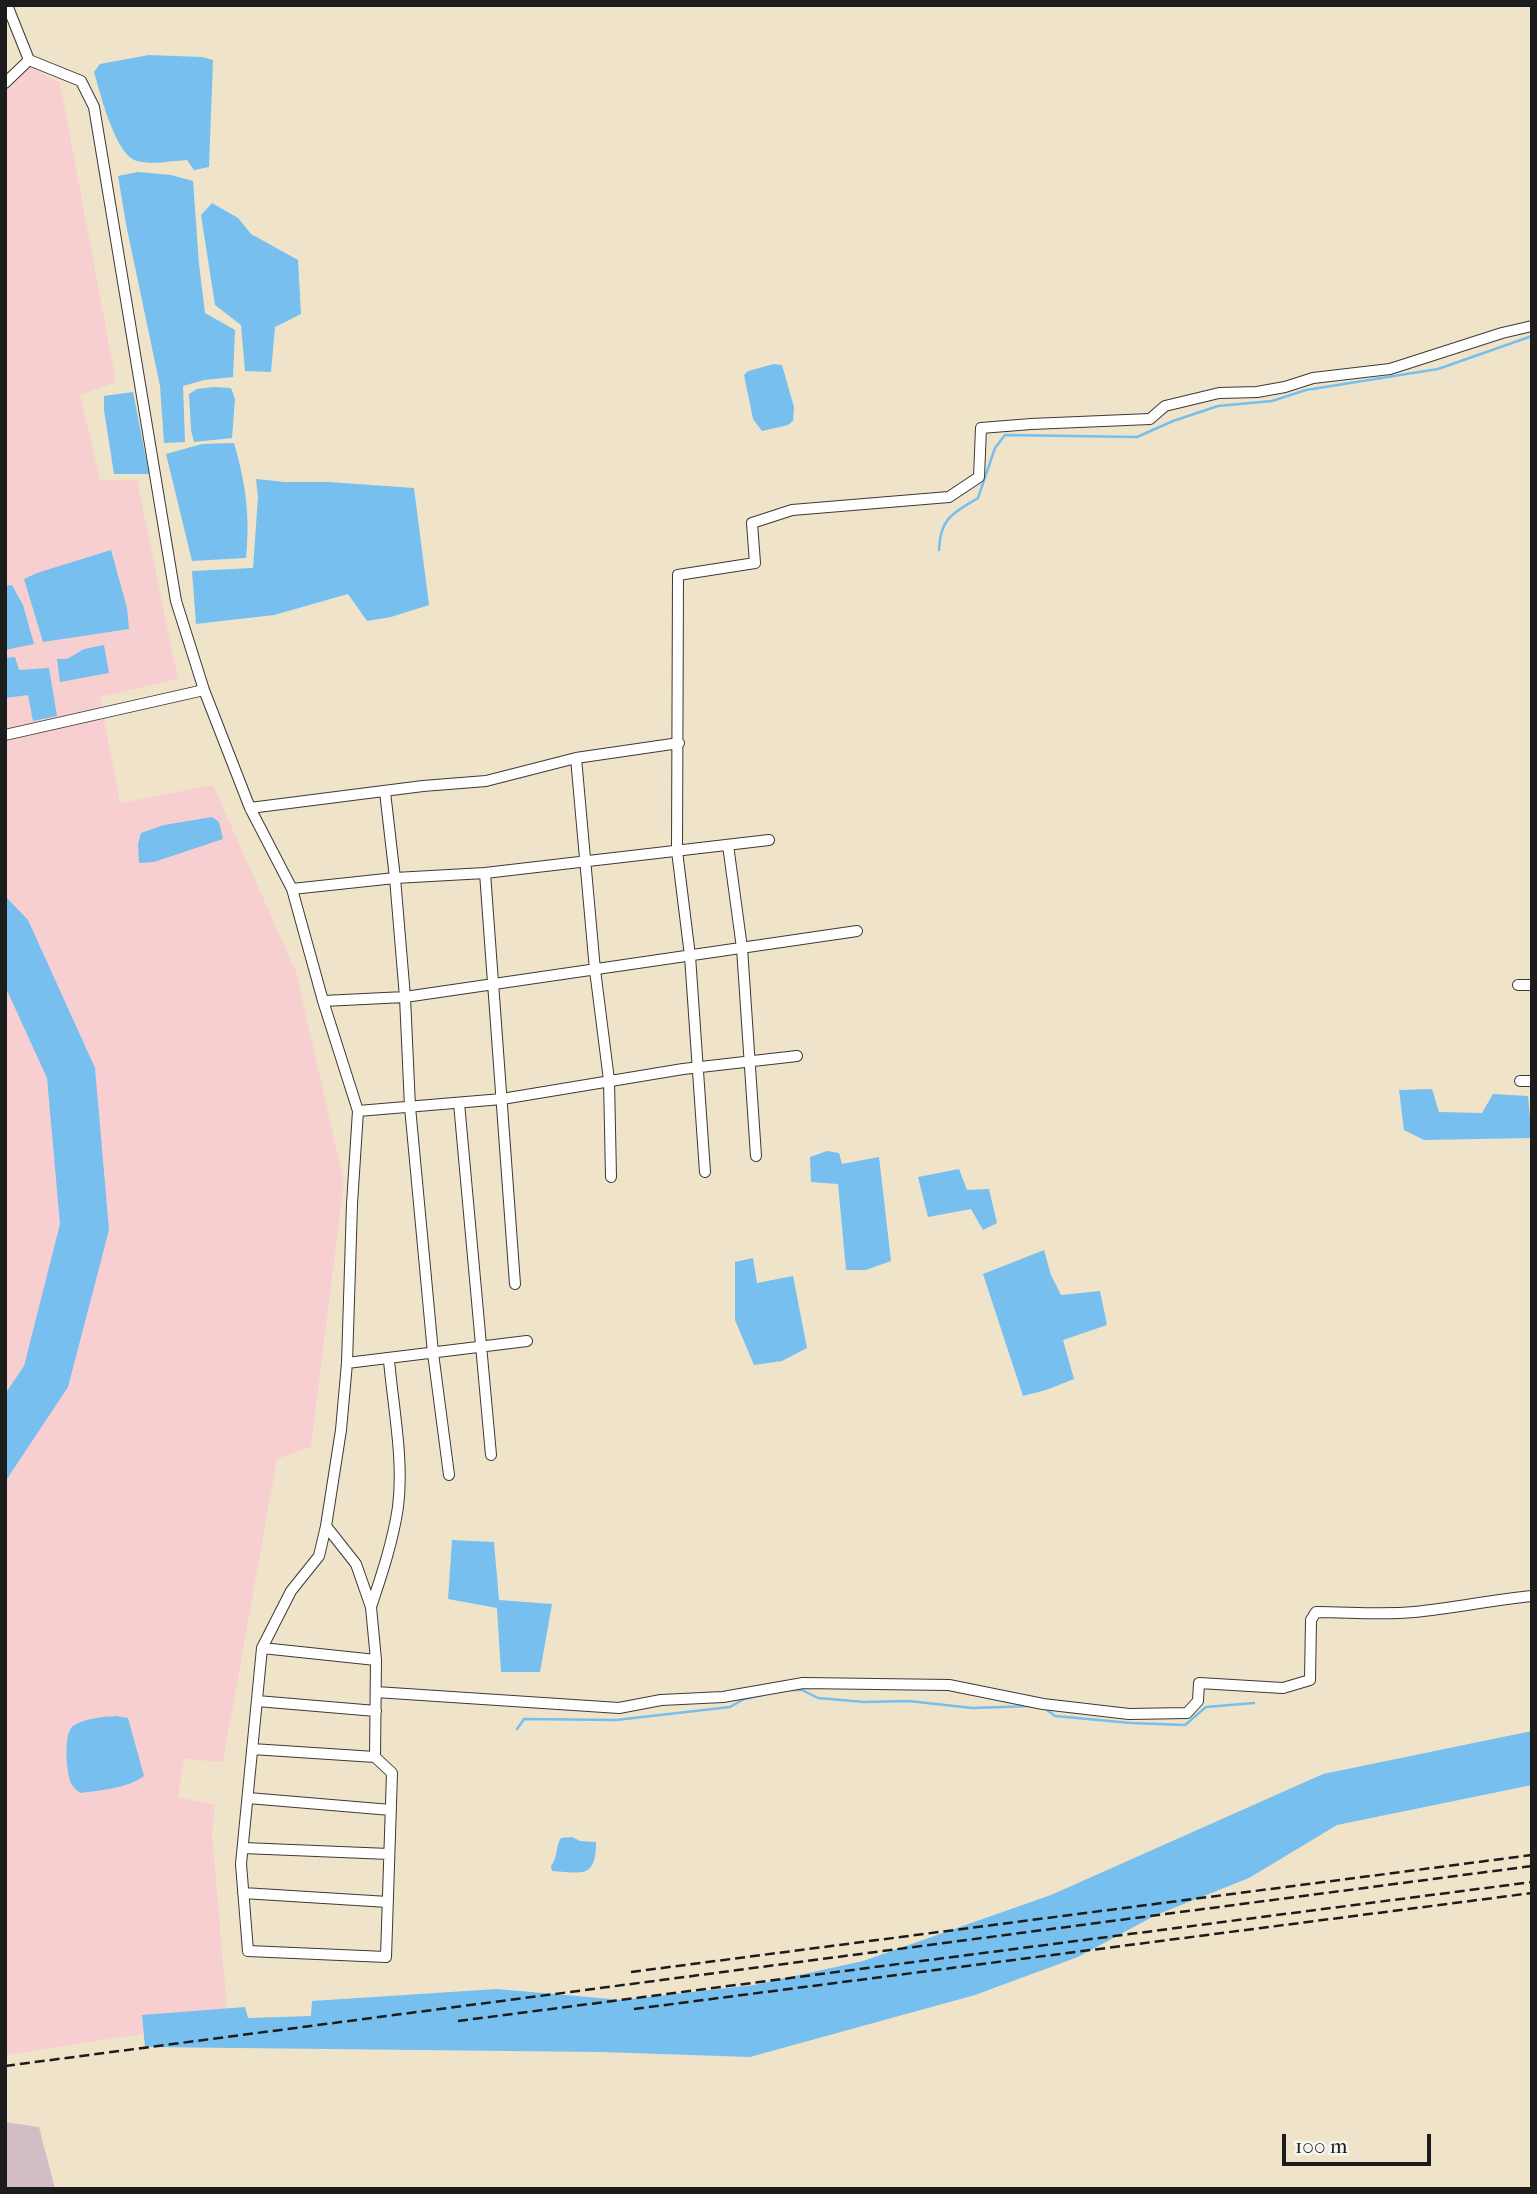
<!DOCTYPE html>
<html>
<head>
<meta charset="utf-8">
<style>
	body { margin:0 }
	#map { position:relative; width:1537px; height:2194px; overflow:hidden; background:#efe4c9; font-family:"IM FELL French Canon",serif }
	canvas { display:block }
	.frame { position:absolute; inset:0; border:7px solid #1c1c1c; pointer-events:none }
	.scale { position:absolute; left:1282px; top:2134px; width:149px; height:32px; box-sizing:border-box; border:4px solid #1c1c1c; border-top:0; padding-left:9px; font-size:21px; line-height:24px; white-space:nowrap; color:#1c1c1c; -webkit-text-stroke:5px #f6f6f2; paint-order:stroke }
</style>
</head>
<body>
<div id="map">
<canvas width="1537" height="2194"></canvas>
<div class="frame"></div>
<div class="scale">100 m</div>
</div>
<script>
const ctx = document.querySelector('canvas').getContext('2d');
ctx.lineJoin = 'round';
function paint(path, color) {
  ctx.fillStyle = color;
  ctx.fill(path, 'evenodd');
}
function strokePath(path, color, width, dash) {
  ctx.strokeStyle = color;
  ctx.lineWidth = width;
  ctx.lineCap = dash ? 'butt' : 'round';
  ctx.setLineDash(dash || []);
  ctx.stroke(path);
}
const built = new Path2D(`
	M31 67 60 83 116 382 80 395 100 480H137L178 679 100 697 120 803 213 785 296 972 344 1182 311 1447 277 1459 223 1762 184 1759 178 1797 215 1805 212 1833 228 2021 5 2055V80Z`);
const industrial = new Path2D(`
	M5 2122 39 2127 55 2189H5Z`);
const water = new Path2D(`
	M149 55 202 57 213 60 209 167 194 170 187 160C171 161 153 165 137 161 115 155 100 92 94 72L100 64Z
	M138 172 171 175 193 181 199 264 205 313 235 330 233 377 204 380 183 386 185 442 164 443 160 386 126 224 118 176Z
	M212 203 238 218 251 234 298 260 301 314 275 327 271 372 245 371 241 325 215 305 201 215Z
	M774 364 782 365 794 407 793 421 788 425 762 431 753 419 744 375 748 371Z
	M214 387 231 388 235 399 232 438 194 442 191 430 189 394 197 389Z
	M133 392 149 474H114L104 410V396Z
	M234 443C246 485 250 515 246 558L192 561 166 454 202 444Z
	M256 479 285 482H329L414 488 429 605 391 617 367 621 348 594 274 615 196 624 192 571 253 568 258 497Z
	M111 550 127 608 129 629 43 642 24 579 37 573Z
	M12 585 23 605 34 644 5 650V586Z
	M104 645 109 673 60 682 57 659H67L84 649Z
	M15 657 19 670 49 668 57 716 33 721 28 695 5 698V658Z
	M212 817 219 822 223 839 154 862 139 863 138 844 141 833 164 825Z
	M5 896 28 920 95 1068 109 1230 68 1387 5 1482V1394L24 1366 60 1224 47 1078 5 986Z
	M1432 1089 1439 1112 1482 1113 1493 1094 1528 1096 1532 1138 1424 1140 1404 1130 1399 1090Z
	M827 1151 839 1153 842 1164 879 1157 891 1261 866 1270H846L838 1184 811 1182 810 1157Z
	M959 1169 967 1190 989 1189 997 1223 983 1230 971 1209 928 1217 918 1177Z
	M1044 1250 1051 1275 1061 1295 1100 1291 1107 1325 1063 1340 1074 1379 1046 1390 1023 1396 983 1274Z
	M753 1258 757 1283 793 1276 807 1348 782 1361 754 1365 735 1320V1262Z
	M452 1540 494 1542 499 1600 552 1604 540 1672H501L497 1608 448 1599Z
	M116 1716 128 1718 144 1776C126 1789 101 1790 80 1793 77 1790 74 1788 72 1785 66 1775 63 1733 73 1726 85 1718 102 1717 116 1716Z
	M1532 1731V1785L1337 1825 1249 1878 1156 1915 1078 1957 975 1995 750 2057 601 2052 145 2047 142 2015 245 2007 248 2018 311 2016 312 2001 497 1989 622 2000 754 1985 863 1961 1051 1895 1323 1774Z
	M572 1837 580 1841 596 1842C596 1879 582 1873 552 1871L551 1866C558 1858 555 1847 561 1838Z`);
const stream = new Path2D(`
	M939 550C940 518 953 513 978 498L995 448 1005 435 1137 437 1173 421 1218 406 1272 401 1306 390 1438 369 1532 336
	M790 1690H802L818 1698 864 1702 909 1701 972 1708 1033 1706
	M1043 1707 1055 1716 1131 1723 1185 1725 1206 1707 1254 1703
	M517 1729 524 1719 616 1720 730 1707 744 1699 763 1695`);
const minor = new Path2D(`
	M7 5 29 60 81 81 94 107 176 601 204 690 250 808 292 889 323 1001 358 1111 352 1204 347 1363 341 1430 326 1526 356 1564 371 1607 376 1660
	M5 83 29 60
	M5 735 204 690
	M385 792 395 878 405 997 410 1107 433 1353 449 1475
	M250 808 423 786 486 781 576 758
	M728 845 742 948 756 1156
	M485 873 515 1284
	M292 889 395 878 485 873 769 840
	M1518 985H1532
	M323 1001 405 997 857 931
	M1520 1081H1532
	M459 1103 491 1455
	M358 1111 502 1099 683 1069 797 1056
	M705 1172 690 956 677 851 678 575 755 563 752 523 792 510 949 497 979 477 981 428 1031 424 1150 419 1165 406 1219 393 1257 392 1285 387 1313 378 1390 369 1502 333 1532 326
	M611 1177 609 1080 595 970 576 758 679 743
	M347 1363 527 1341
	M371 1607C382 1574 393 1541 398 1507 404 1459 393 1407 389 1360
	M262 1648 376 1660 375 1757 392 1773 386 1957 248 1951 241 1864 262 1648 291 1591 319 1556 326 1526
	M376 1692 619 1708 661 1700 723 1697 803 1683 949 1685 1043 1704 1129 1714 1187 1713 1198 1701 1199 1683 1283 1688 1310 1680 1311 1620 1316 1612C1349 1612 1382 1615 1414 1612 1454 1608 1492 1600 1532 1596
	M257 1701 376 1711
	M252 1749 375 1757
	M248 1798 391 1810
	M243 1848 389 1854
	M243 1893 388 1902`);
const rail = new Path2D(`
	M631 1972 1532 1855
	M634 2009 1532 1893
	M458 2021 1532 1882
	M5 2066 1532 1866`);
paint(built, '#f7cfd1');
paint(industrial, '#d2bdc6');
paint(water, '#76bfef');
strokePath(stream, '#76bfef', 2.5);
strokePath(minor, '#3c3a36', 12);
strokePath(minor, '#fff', 10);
strokePath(rail, '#1c1c1c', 2.5, [10, 5]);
</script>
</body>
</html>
